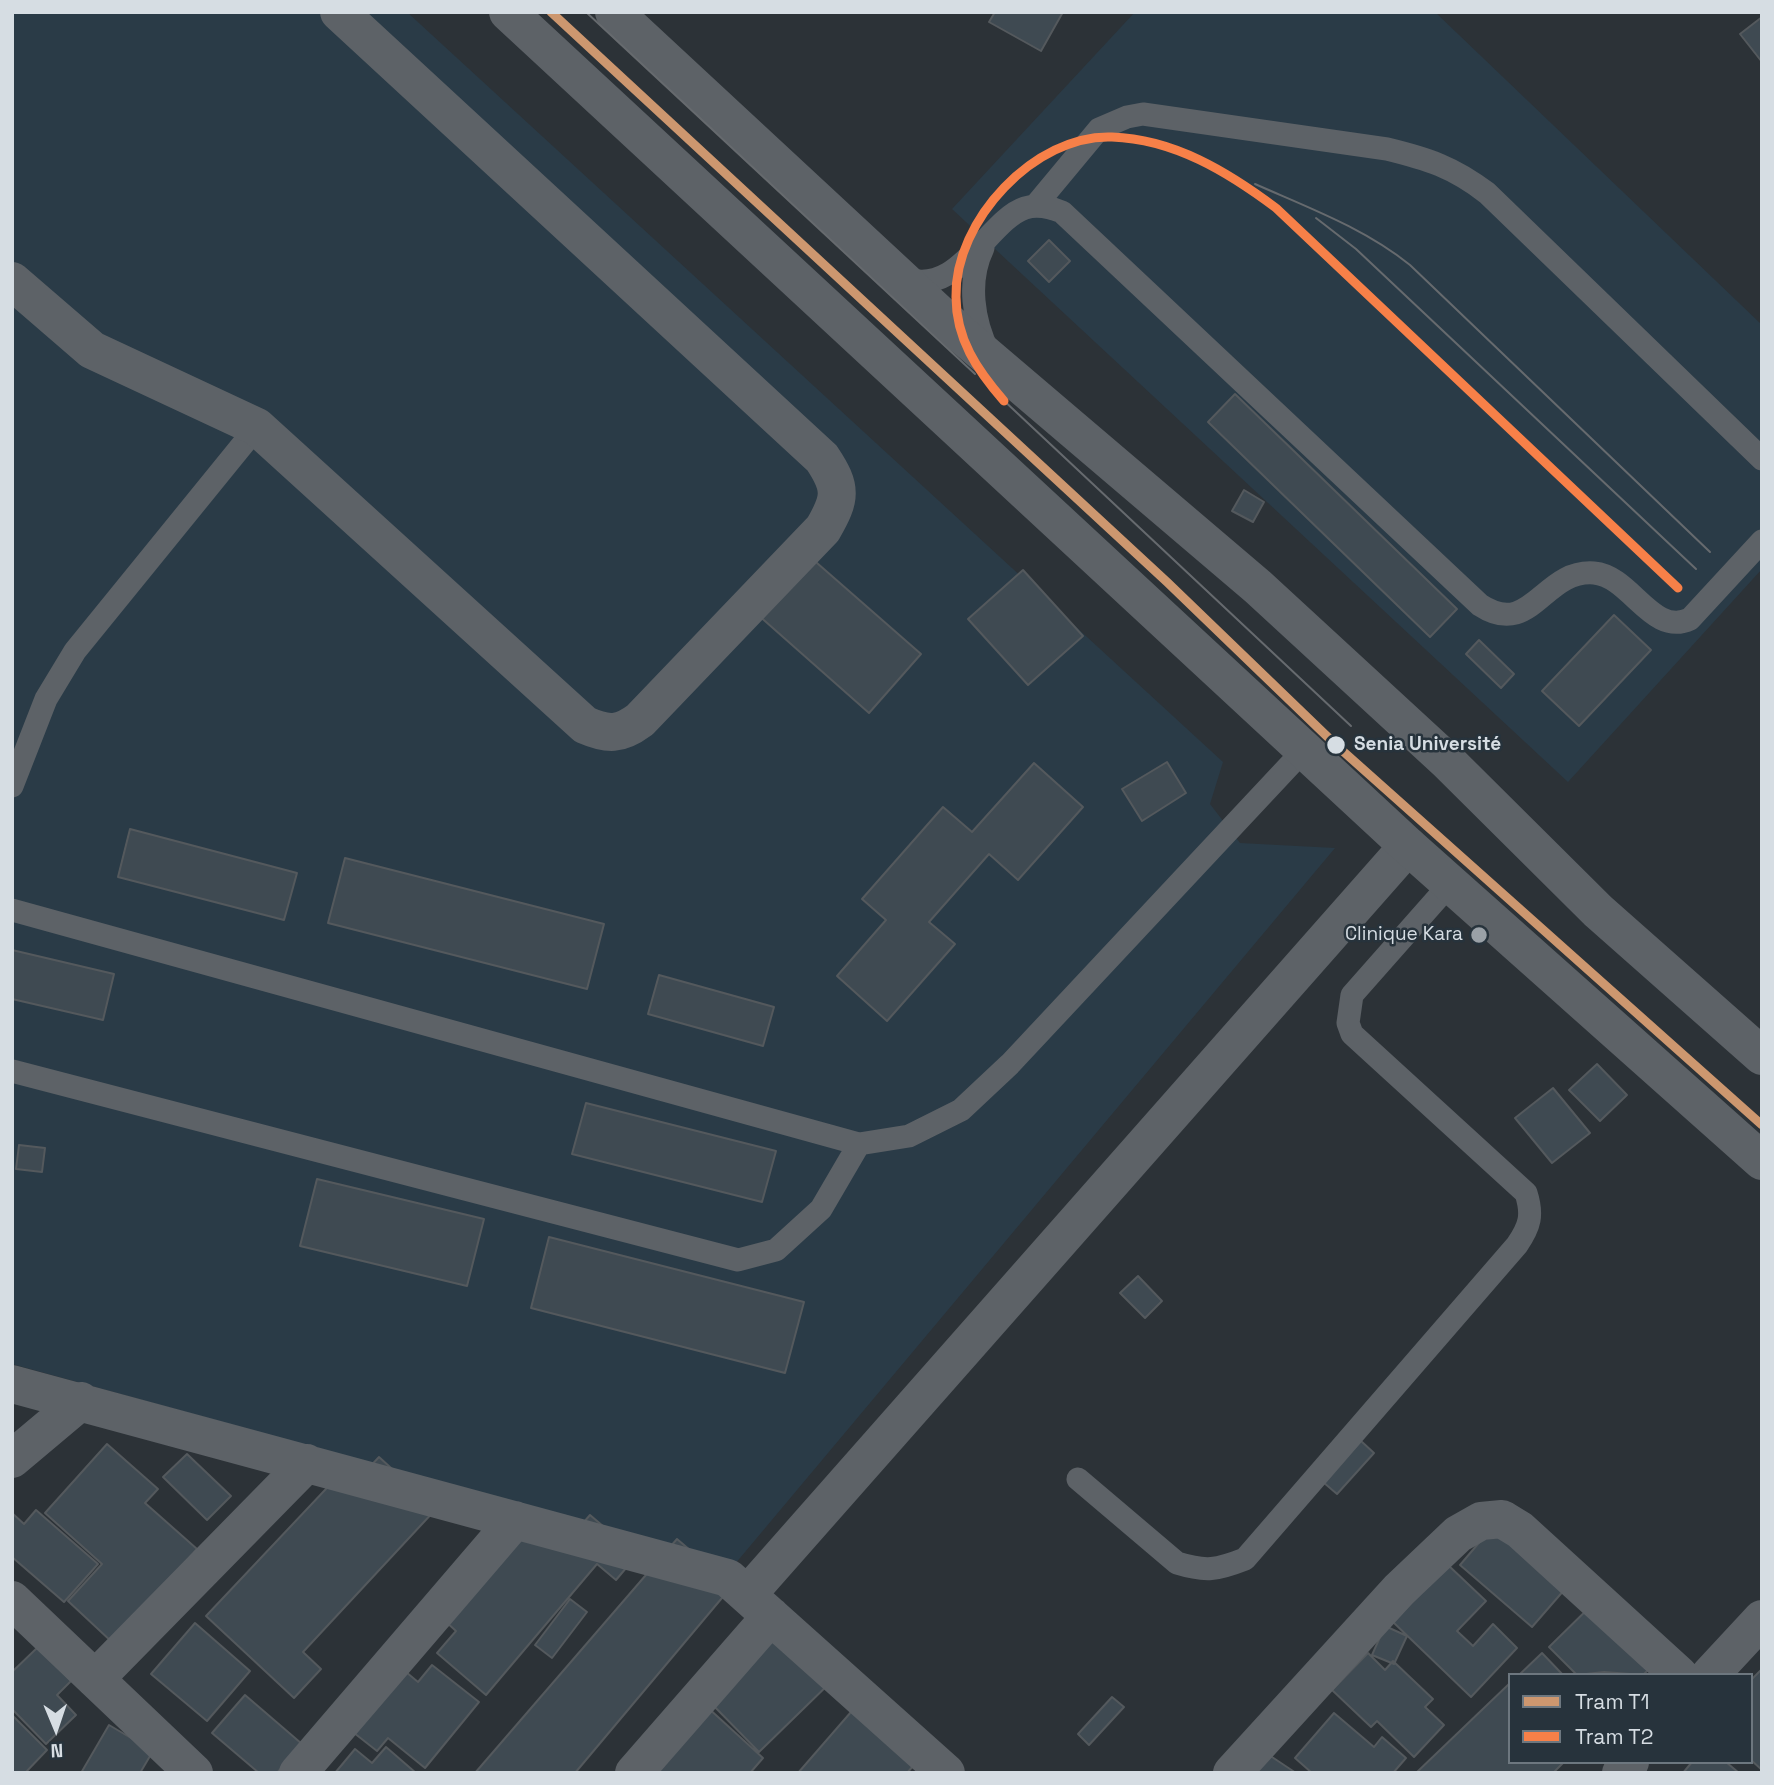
<!DOCTYPE html>
<html>
<head>
<meta charset="utf-8">
<style>
	body { margin:0 }
	#map { position:relative; width:1774px; height:1785px; overflow:hidden; background:#2c3237; font-family:"Space Grotesk",sans-serif }
	canvas { display:block }
	.frame { position:absolute; inset:0; border:14px solid #d6dde3; pointer-events:none }
	.legend { position:absolute; left:1508px; top:1673px; width:245px; height:91px; box-sizing:border-box; background:#27333c; border:2px solid #6d777f; margin:0; padding:9px 12px; list-style:none; font-size:21px; color:#d6dde3 }
	.legend li { display:flex; align-items:center; gap:14px; height:35px }
	.legend b { width:35px; border:2px solid #6d777f }
	.north { position:absolute; left:21px; top:1694px; width:70px; height:70px; -webkit-text-stroke:5px #27333c; paint-order:stroke; rotate:178deg; font-size:19px; font-weight:700; line-height:28px; text-align:center; color:#d6dde3 }
	.north::after { content:''; display:block; margin:auto; width:24px; height:32px; background:#d6dde3; clip-path:polygon(50% 0,100% 100%,50% 72%,0 100%) }
</style>
</head>
<body>
<div id="map">
<canvas width="1774" height="1785"></canvas>
<div class="frame"></div>
<ul class="legend">
<li><b style="height:9px;background:#cd976f"></b>Tram T1</li>
<li><b style="height:9px;background:#f78048"></b>Tram T2</li>
</ul>
<div class="north">N</div>
</div>
<script>
const ctx = document.querySelector('canvas').getContext('2d');
ctx.lineJoin = 'round';
function paint(path, color) {
  ctx.fillStyle = color;
  ctx.fill(path, 'evenodd');
}
function strokePath(path, color, width, dash) {
  ctx.strokeStyle = color;
  ctx.lineWidth = width;
  ctx.lineCap = dash ? 'butt' : 'round';
  ctx.setLineDash(dash || []);
  ctx.stroke(path);
}
function drawText(font, color, halo, rows, align = 'center') {
  ctx.font = font + ' "Space Grotesk",sans-serif';
  ctx.lineWidth = 5;
  ctx.setLineDash([]);
  ctx.textBaseline = 'middle';
  ctx.strokeStyle = halo;
  ctx.fillStyle = color;
  for (const [text, x, y, turn = 0] of rows) {
    ctx.save();
    ctx.translate(x, y);
    ctx.rotate((+turn || 0) * Math.PI / 180);
    ctx.textAlign = isNaN(turn) ? turn : align;
    if (halo) ctx.strokeText(text, 0, 0);
    ctx.fillText(text, 0, 0);
    ctx.restore();
  }
}
const built = new Path2D(`
	M12 12H407L1223 762 1210 804 1240 843 1335 848 735 1564 12 1364Z
	M1135 12H1435L1762 325V569L1568 782 952 209Z`);
const building = new Path2D(`
	M995 12H1063L1041 51 989 22Z
	M1762 17V62L1740 34Z
	M1049 240 1070 261 1049 282 1028 261Z
	M1235 394 1457 609 1430 637 1208 422Z
	M1244 490 1264 502 1253 522 1232 511Z
	M809 556 921 654 869 713 757 614Z
	M1023 570 1083 636 1028 685 968 619Z
	M1614 615 1651 650 1579 726 1542 691Z
	M1479 640 1514 674 1501 688 1466 654Z
	M1167 762 1186 793 1142 821 1122 789Z
	M1034 763 1083 807 1018 880 989 854 929 922 955 944 887 1021 837 976 886 920 862 899 943 807 972 832Z
	M130 829 297 873 284 920 118 877Z
	M345 858 604 924 587 989 328 923Z
	M12 950 114 974 103 1020 12 999Z
	M659 975 774 1007 763 1046 648 1014Z
	M1597 1064 1627 1095 1600 1121 1569 1090Z
	M1553 1088 1590 1133 1552 1163 1515 1118Z
	M586 1103 776 1151 762 1202 572 1154Z
	M19 1145 45 1148 42 1172 16 1169Z
	M317 1179 484 1219 467 1286 300 1246Z
	M549 1237 804 1302 785 1373 531 1308Z
	M1138 1276 1162 1301 1145 1318 1120 1293Z
	M1361 1441 1374 1453 1337 1494 1323 1482Z
	M107 1444 158 1489 145 1503 197 1549 113 1643 68 1601 102 1564 45 1513Z
	M187 1454 231 1496 207 1520 163 1477Z
	M379 1457 436 1509 303 1652 321 1669 294 1698 206 1616 341 1473 353 1485Z
	M1512 1504 1585 1566 1532 1627 1460 1565Z
	M36 1510 98 1564 64 1602 12 1557V1513L24 1524Z
	M539 1510 571 1537 590 1515 637 1555 616 1580 597 1564 486 1695 437 1653 456 1631 444 1620Z
	M677 1539 732 1586 575 1773H475Z
	M1448 1565 1486 1601 1457 1631 1473 1646 1493 1624 1517 1648 1471 1697 1393 1622Z
	M1600 1597 1661 1657 1643 1675 1604 1672 1577 1675 1549 1647Z
	M570 1599 587 1612 552 1658 535 1645Z
	M781 1621 836 1677 759 1752 704 1696Z
	M195 1623 250 1671 207 1721 151 1674Z
	M1385 1626 1407 1636 1394 1664 1372 1655Z
	M38 1647 71 1681 57 1695 76 1715 46 1744 12 1709V1672Z
	M1368 1653 1385 1670 1393 1661 1433 1699 1425 1707 1444 1725 1414 1757 1377 1721 1371 1727 1332 1690Z
	M1542 1653 1563 1675H1519Z
	M432 1665 479 1702 425 1768 388 1738 377 1751 349 1729 400 1667 418 1682Z
	M1762 1669V1770L1751 1760V1680Z
	M1510 1683V1762H1564L1553 1773H1416Z
	M871 1689 933 1743 907 1773H798Z
	M245 1695 302 1744 277 1773H259L212 1733Z
	M1112 1697 1124 1707 1089 1745 1078 1734Z
	M706 1706 763 1758 750 1773H646Z
	M1334 1713 1374 1747 1382 1737 1406 1758 1393 1773H1312L1295 1758Z
	M12 1715 47 1750 25 1773H12Z
	M109 1725 153 1751 140 1773H81Z
	M386 1747 416 1773H335L355 1749 372 1763Z
	M1266 1753 1296 1773H1253Z
	M1692 1762H1726L1739 1773H1683Z`);
const service = new Path2D(`
	M1035 206 1099 129 1127 117 1143 114 1387 149C1428 159 1453 167 1487 193L1762 459
	M983 248C967 281 973 321 989 353
	M902 277C957 301 988 220 1025 208 1038 204 1050 207 1062 212L1480 605C1532 639 1543 569 1594 573 1631 576 1652 637 1690 619L1762 541
	M12 786 46 699 75 651 257 427
	M12 910 859 1144 909 1136 961 1110 1010 1064 1304 750
	M12 1071 738 1260 776 1250 821 1209 859 1144
	M1078 1479 1177 1563C1206 1572 1217 1570 1245 1559L1517 1245C1530 1226 1533 1215 1526 1193L1352 1034 1348 1023 1352 995 1450 884`);
const minor = new Path2D(`
	M12 281 92 350 257 427 585 725C608 735 620 735 640 720L823 529C841 498 842 488 822 458L339 12
	M12 1384 728 1578 946 1773
	M12 1459 81 1401
	M747 1595 1408 846
	M12 1600 194 1773
	M1710 1675 1762 1619
	M95 1679 307 1463
	M298 1773 515 1520
	M634 1773 771 1616
	M1232 1773 1399 1590 1458 1534 1481 1521 1502 1519 1520 1530 1679 1675
	M1621 1773 1630 1762`);
const secondary = new Path2D(`
	M508 12 1408 846 1762 1161
	M614 12 962 335 1258 587 1447 761 1598 911 1762 1056`);
const tram = new Path2D(`
	M551 12 1167 582 1336 745
	M586 12 975 374
	M1255 184C1309 208 1364 228 1410 265L1710 552
	M1316 218 1356 249 1696 569
	M999 396 1351 726
	M1004 401C977 370 956 339 956 297 954 221 1035 134 1112 137 1174 139 1228 172 1276 208L1678 588`);
const tram1 = new Path2D(`
	M551 12 1167 582 1336 745 1762 1125`);
const tram2 = new Path2D(`
	M1004 401C977 370 956 339 956 297 954 221 1035 134 1112 137 1174 139 1228 172 1276 208L1678 588`);
const markers = [
	[1336,745,10,"#d6dde3"],
	[1479,935,9,"#9aa1a7"]
];
const stopNames = [
	["Senia Université",1354,745]
];
const poiNames = [
	["Clinique Kara",1463,935]
];
paint(built, '#2a3b47');
paint(building, '#3f4a52');
strokePath(building, '#54595d', 2);
strokePath(service, '#5d6267', 23);
strokePath(minor, '#5d6267', 38);
strokePath(secondary, '#5d6267', 38);
strokePath(tram, '#666a6e', 2);
strokePath(tram1, '#cd976f', 9);
strokePath(tram2, '#f78048', 9);
for (const [x, y, r, color] of markers) {
  const dot = new Path2D();
  dot.arc(x, y, r, 0, 2 * Math.PI);
  ctx.fillStyle = color;
  ctx.fill(dot);
  strokePath(dot, '#27333c', 2.5);
}
drawText('bold 19px', '#d6dde3', '#27333c', stopNames, 'left');
drawText('19px', '#d6dde3', '#27333c', poiNames, 'right');
</script>
</body>
</html>
